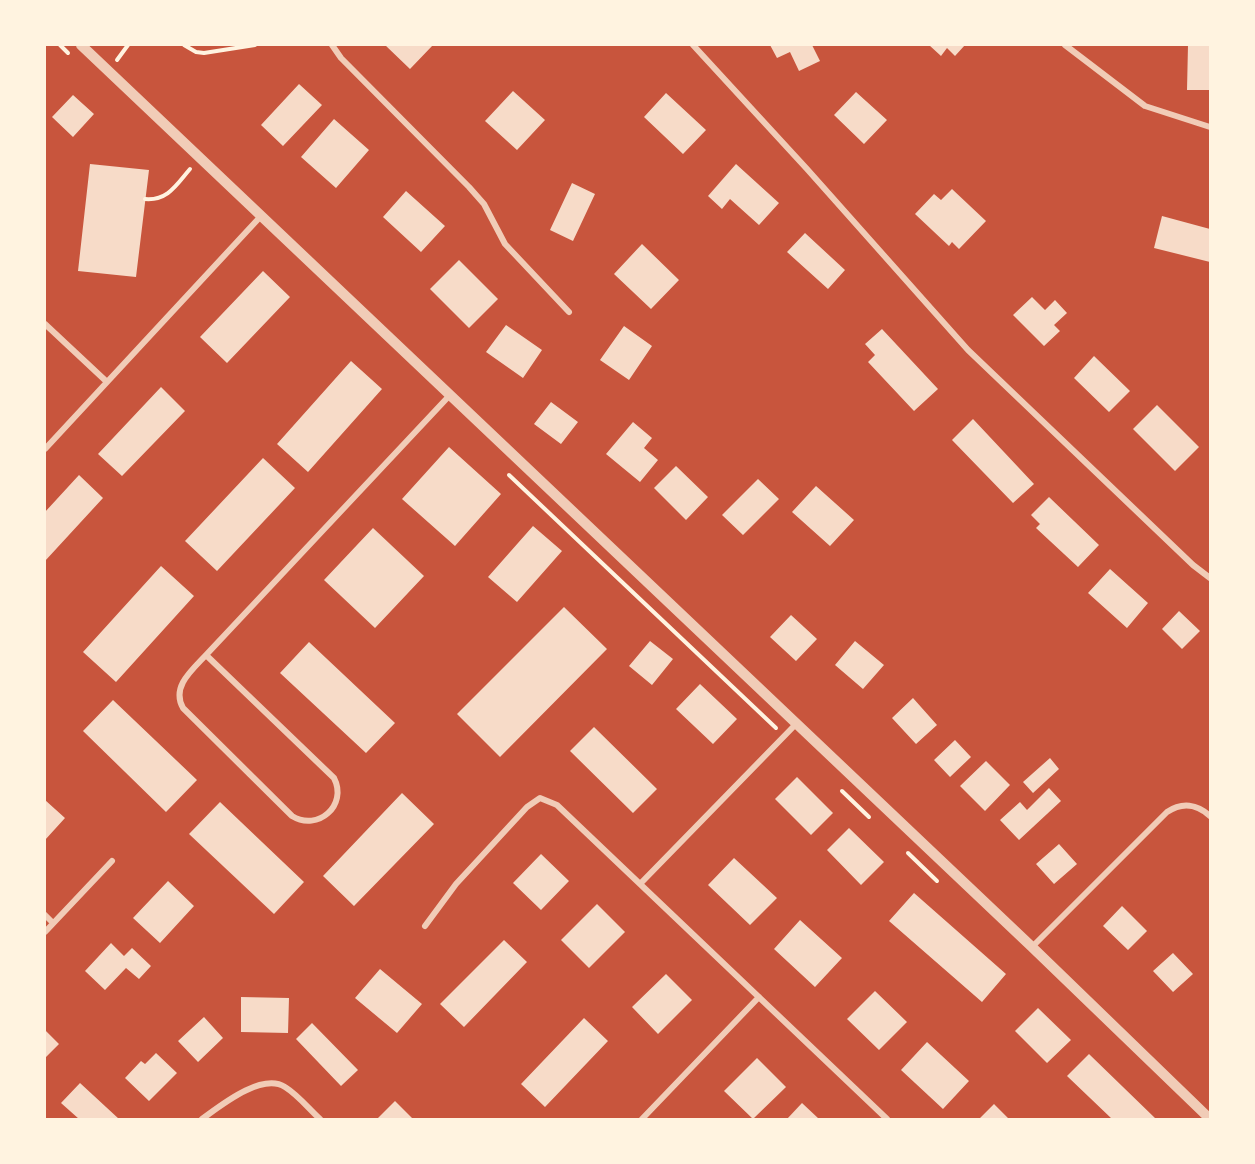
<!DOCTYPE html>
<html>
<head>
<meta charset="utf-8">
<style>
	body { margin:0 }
	#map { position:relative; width:1255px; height:1164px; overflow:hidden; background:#c8553d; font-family:"Fira Sans",sans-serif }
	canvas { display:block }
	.frame { position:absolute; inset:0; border:46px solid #fff3e0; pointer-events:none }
</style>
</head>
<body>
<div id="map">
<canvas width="1255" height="1164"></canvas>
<div class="frame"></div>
</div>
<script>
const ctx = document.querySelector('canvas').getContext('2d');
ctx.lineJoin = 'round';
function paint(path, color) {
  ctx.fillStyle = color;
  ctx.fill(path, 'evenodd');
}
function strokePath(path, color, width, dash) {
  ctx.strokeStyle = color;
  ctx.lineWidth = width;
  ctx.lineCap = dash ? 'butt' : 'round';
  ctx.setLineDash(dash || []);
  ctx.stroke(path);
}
const building = new Path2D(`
	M385 45H433L410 69Z
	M770 45H812L820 61 799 71 790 52 777 58Z
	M929 45H965L955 56 947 48 941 56Z
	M1188 45H1210V90H1187Z
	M299 84 322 105 283 146 261 125Z
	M513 91 545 120 517 150 485 121Z
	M856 92 887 120 864 144 834 115Z
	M666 93 706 130 683 154 644 117Z
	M73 95 94 114 73 137 52 117Z
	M334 119 369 150 336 188 301 157Z
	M90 164 149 170 136 277 78 271Z
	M736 164 779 203 759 225 730 199 722 209 708 196Z
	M572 183 595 194 573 241 550 230Z
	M952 189 986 221 959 249 952 242 949 246 915 214 934 194 941 200Z
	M406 191 445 226 421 252 383 217Z
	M1162 216 1210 229V262L1154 248Z
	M805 233 845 270 828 289 787 252Z
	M642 244 679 280 651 309 614 274Z
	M459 260 498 299 469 328 430 289Z
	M263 271 290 297 227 363 200 337Z
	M1032 297 1045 310 1055 300 1067 313 1054 325 1060 331 1044 346 1013 315Z
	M506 325 542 350 523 378 486 352Z
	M624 326 652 346 629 380 600 360Z
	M882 329 938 389 914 411 868 362 875 355 865 344Z
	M1094 356 1130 391 1109 412 1074 378Z
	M351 361 382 389 308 472 277 444Z
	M161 387 185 411 122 476 98 454Z
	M551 402 578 422 561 444 534 424Z
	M1157 405 1199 447 1175 471 1133 429Z
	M973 419 1034 484 1013 503 952 440Z
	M633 422 652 438 644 448 658 460 640 482 606 454Z
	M449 447 501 494 455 546 402 499Z
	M263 458 295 488 217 571 185 541Z
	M676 466 708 497 686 520 654 488Z
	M79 475 103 498 45 561V512Z
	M758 479 779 499 743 535 722 515Z
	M816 486 854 520 830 546 792 512Z
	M1049 497 1099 545 1078 567 1036 528 1040 524 1031 515Z
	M533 526 562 551 517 602 488 577Z
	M373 528 424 576 375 628 324 580Z
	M161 566 194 596 116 682 83 652Z
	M1110 569 1148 603 1127 628 1088 593Z
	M564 607 607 649 500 757 457 714Z
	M1179 611 1200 631 1182 649 1162 629Z
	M791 615 817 639 796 661 770 637Z
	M650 641 673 659 652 685 629 666Z
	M855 641 884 665 863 689 835 665Z
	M309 642 395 723 366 753 280 673Z
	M700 684 737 719 713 744 676 709Z
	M913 698 937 725 916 744 892 718Z
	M113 700 197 780 166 812 83 731Z
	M594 727 657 789 633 813 570 751Z
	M955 740 971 757 950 777 934 760Z
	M1050 758 1059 769 1033 793 1023 782Z
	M986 761 1010 785 985 811 960 786Z
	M797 777 833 813 811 835 775 799Z
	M1049 788 1061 801 1019 840 1000 820 1020 802 1027 810Z
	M402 793 434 824 354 906 323 876Z
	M45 800 65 818 45 840Z
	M220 802 304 882 274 914 189 834Z
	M849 828 884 862 861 885 827 850Z
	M1059 844 1077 864 1054 884 1036 864Z
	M541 854 569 881 541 910 513 883Z
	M734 858 777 898 750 925 708 885Z
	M168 881 194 906 160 943 133 918Z
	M914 893 1006 974 982 1002 889 921Z
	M597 904 625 932 589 968 561 940Z
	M1122 906 1147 931 1128 950 1103 926Z
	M800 920 842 958 815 987 774 949Z
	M504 940 527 962 464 1027 440 1004Z
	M111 943 124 956 132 948 151 966 139 979 126 968 105 990 85 971Z
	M1173 953 1193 974 1173 992 1153 971Z
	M380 969 422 1004 397 1033 355 998Z
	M666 974 692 1000 658 1034 632 1007Z
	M875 991 907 1022 879 1050 847 1019Z
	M241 997 289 998 288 1033 241 1032Z
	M1038 1008 1071 1040 1047 1063 1015 1031Z
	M204 1017 223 1038 198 1062 178 1041Z
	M584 1018 608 1041 545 1107 521 1084Z
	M312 1023 358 1070 341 1086 296 1039Z
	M45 1030 59 1044 45 1058Z
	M927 1042 969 1081 943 1109 901 1070Z
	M156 1053 177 1073 149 1101 125 1078 141 1061 145 1064Z
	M1089 1054 1156 1119H1112L1067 1076Z
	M757 1058 786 1087 753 1119 724 1091Z
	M80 1083 119 1119H79L61 1103Z
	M395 1101 413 1119H377Z
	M802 1103 819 1119H787Z
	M994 1104 1009 1119H979Z`);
const path = new Path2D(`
	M60 45 68 53
	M184 45 196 52 204 53 255 45
	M117 60 128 45
	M145 199C168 201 177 184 190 169
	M509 475 776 728
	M842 791 869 817
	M908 853 937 881`);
const minor = new Path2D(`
	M332 45 341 58 469 187 484 204 505 244 569 312
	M693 45 807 169 968 350 1193 565 1210 578
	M1065 45 1145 106 1210 127
	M45 324 107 382
	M45 449 261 216
	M206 655 334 778C348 805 318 832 292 816L183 708C171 687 192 670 206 655L450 395
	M640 884 796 724
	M45 915 53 923
	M425 926 456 884 527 807 540 798 557 805 887 1119
	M45 932 112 861
	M1032 947 1167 812C1182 802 1197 804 1210 816
	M202 1119C220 1106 262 1072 285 1087 298 1095 309 1109 320 1119
	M642 1119 759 997`);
const tertiary = new Path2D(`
	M81 45 1032 947 1210 1119`);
paint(building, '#f7dbc8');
strokePath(path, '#fff3e0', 4);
strokePath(minor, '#f1ccb7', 6);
strokePath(tertiary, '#f1ccb7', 10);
</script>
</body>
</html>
